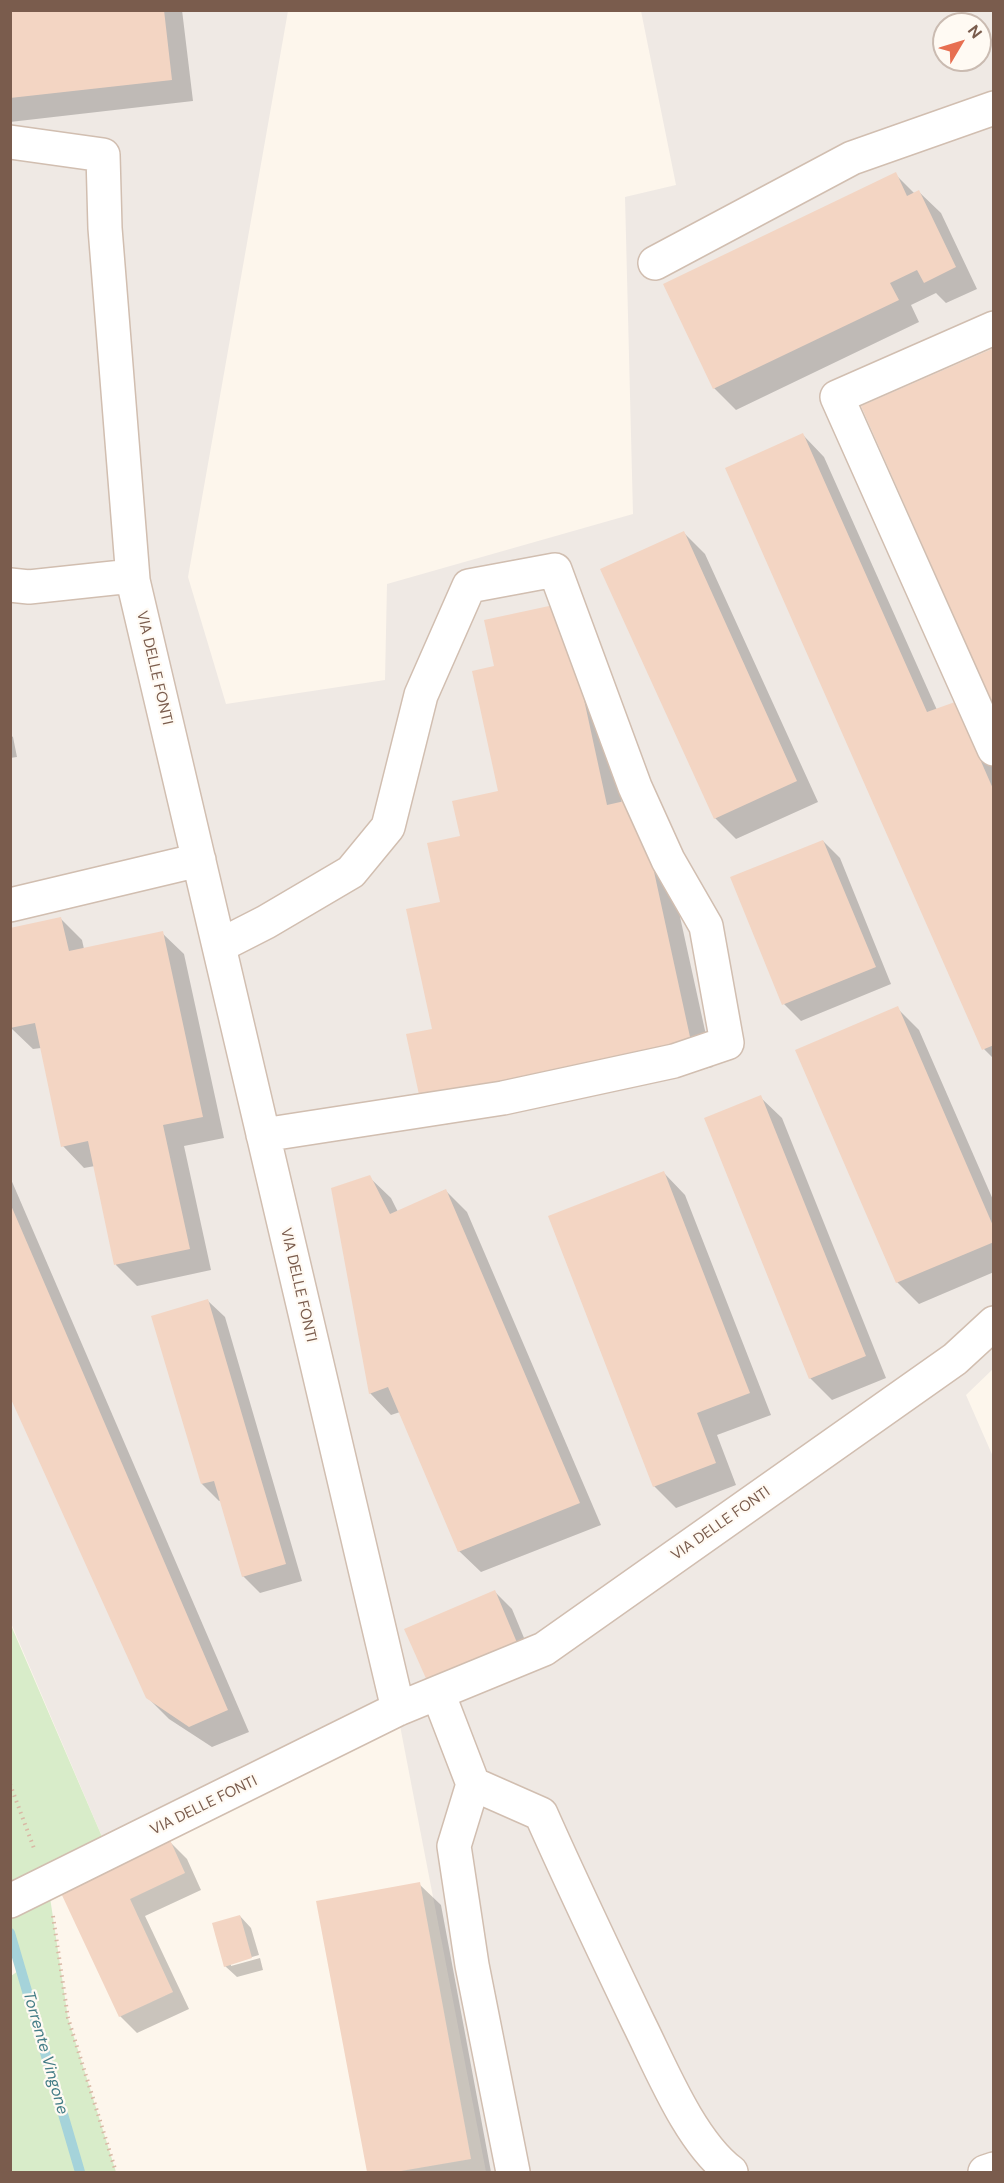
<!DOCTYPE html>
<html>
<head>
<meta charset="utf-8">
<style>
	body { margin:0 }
	#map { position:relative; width:1004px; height:2183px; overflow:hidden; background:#fdf6ec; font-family:"DM Sans",sans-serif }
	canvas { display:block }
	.frame { position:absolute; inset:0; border:12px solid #7a5c4d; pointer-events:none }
	.north { position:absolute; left:932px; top:12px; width:60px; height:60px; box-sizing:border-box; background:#fffaf3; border:2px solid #cabbb1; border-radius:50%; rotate:52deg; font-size:16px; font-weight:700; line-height:24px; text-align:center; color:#7a5c4d }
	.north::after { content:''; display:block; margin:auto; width:21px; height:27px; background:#e76f51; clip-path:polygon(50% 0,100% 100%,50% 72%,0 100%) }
</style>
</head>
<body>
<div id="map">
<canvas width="1004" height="2183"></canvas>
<div class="frame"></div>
<div class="north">N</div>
</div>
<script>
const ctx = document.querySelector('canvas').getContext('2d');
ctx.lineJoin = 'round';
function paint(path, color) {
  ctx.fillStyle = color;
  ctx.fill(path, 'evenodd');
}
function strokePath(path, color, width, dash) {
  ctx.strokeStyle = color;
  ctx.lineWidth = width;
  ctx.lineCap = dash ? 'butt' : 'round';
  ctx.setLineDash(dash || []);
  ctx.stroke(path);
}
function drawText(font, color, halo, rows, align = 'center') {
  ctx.font = font + ' "DM Sans",sans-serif';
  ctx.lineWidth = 4.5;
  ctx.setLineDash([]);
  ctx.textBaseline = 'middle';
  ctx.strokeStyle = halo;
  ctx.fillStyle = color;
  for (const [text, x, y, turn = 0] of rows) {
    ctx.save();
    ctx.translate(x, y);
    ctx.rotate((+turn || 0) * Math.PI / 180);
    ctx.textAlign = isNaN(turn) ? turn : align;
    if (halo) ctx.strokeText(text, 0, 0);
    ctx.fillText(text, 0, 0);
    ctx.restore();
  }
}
const industrial = new Path2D(`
	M10 11H288L188 577 226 704 385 680 387 584 633 514 625 197 676 185 641 11H993L994 1368 966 1395 994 1459 993 2172H486L397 1710 109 1853 11 1623ZM944 24H980V60H944Z`);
const green = new Path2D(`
	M10 1623 109 1853 48 1884 68 2018 116 2172H11V1976L21 1969 10 1933Z`);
const shadow = new Path2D(`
	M10 10H182L193 101 10 122Z
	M895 174 915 194 919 192 941 213 977 289 946 303 936 293 911 305 919 322 736 410 714 388Z
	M803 435 824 457 937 710 954 704 976 725 994 766V1059L984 1049Z
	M684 533 705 554 818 802 736 839 715 818Z
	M584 626 622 803 659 821 713 1067 444 1125 422 1103 434 1030 442 903 462 837 500 792 496 667Z
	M10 735 13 737 17 757 10 758Z
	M823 841 840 858 891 984 801 1021 784 1004Z
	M61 919 82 940 84 949 162 933 184 954 224 1138 184 1146 211 1270 137 1286 116 1265 95 1166 84 1168 63 1146 41 1048 33 1049 11 1028Z
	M897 1008 919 1030 994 1202V1272L919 1304 897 1282Z
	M760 1097 782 1118 886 1378 832 1400 810 1378Z
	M664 1173 685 1195 771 1415 717 1435 736 1485 676 1508 654 1486Z
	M10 1177 249 1732 212 1747 169 1719 147 1697 10 1393Z
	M369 1177 391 1198 398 1212 445 1190 467 1212 601 1525 481 1572 459 1551 400 1412 391 1415 370 1393Z
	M208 1301 225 1317 302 1581 260 1593 243 1576 221 1500 219 1501 202 1484Z
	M495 1592 512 1609 534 1662 446 1700Z
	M170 1842 187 1859 201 1890 145 1916 189 2009 137 2033 120 2016 62 1891Z
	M419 1884 441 1905 491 2172H368L318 1903Z
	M240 1916 251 1928 259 1955 231 1963V1966L260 1958 263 1970 237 1977 225 1966Z`);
const stream = new Path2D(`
	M10 1933 80 2172`);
const building = new Path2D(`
	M10 10H164L172 80 10 98Z
	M896 172 907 196 919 190 956 267 924 283 917 270 890 283 899 300 713 389 663 284Z
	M994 348V707L861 406Z
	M803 433 927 712 955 702 994 791V1045L982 1050 725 468Z
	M684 531 797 781 714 819 600 569Z
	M563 603 607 805 638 798 692 1046 421 1104 406 1034 432 1029 406 909 440 902 427 843 460 836 452 801 498 791 472 671 494 666 484 620Z
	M823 840 876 967 782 1005 730 877Z
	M61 917 69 951 163 931 203 1117 163 1125 190 1249 114 1265 88 1141 61 1147 35 1023 10 1028V928Z
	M898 1006 994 1228V1242L896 1283 795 1050Z
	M761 1095 866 1356 809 1379 704 1118Z
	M664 1171 750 1393 697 1413 716 1463 653 1487 548 1216Z
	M370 1175 390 1214 446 1189 580 1503 458 1552 388 1387 369 1394 331 1188Z
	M10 1203 228 1710 189 1727 146 1698 10 1397Z
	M208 1299 286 1564 242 1577 214 1481 201 1484 151 1316Z
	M495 1590 518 1645 428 1683 404 1629Z
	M170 1840 185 1873 130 1899 173 1992 119 2017 60 1891Z
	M420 1882 471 2159 395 2172H367L316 1901Z
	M240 1915 252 1958 224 1967 212 1923Z`);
const path = new Path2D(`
	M10 1784 35 1851
	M53 1916 68 2018 116 2172`);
const minor = new Path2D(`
	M10 142 103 155 105 228 133 579
	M655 263 852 158 994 108
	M994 328 837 397 994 749
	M10 585 29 587 132 576 398 1709
	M10 905 199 860
	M219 946 266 922 351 872 388 827 421 695 469 586 555 570 635 787 668 860 706 926 727 1043 674 1061 503 1098 263 1135
	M438 1693 473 1784 541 1814C572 1884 605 1953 638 2022 661 2068 690 2141 731 2172
	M473 1784 454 1846 472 1965 513 2172
	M10 1901 398 1709 544 1649 955 1359 994 1323
	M985 2172 994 2169`);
const streetNames = [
	["VIA DELLE FONTI",154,668,77],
	["VIA DELLE FONTI",298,1285,77],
	["VIA DELLE FONTI",721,1524,-35],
	["VIA DELLE FONTI",204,1806,-26]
];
const waterNames = [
	["Torrente Vingone",45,2053,74]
];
paint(industrial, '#efe9e4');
paint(green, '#d8ecc9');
paint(shadow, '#0003');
strokePath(stream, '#a5d3da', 10);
paint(building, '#f3d5c3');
strokePath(minor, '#d1beb0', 36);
strokePath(path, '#d9b8a5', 4, [1.5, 4.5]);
strokePath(minor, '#fff', 33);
drawText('15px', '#7a5c4d', '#fffaf3', streetNames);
drawText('italic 16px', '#437c86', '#fffaf3', waterNames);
</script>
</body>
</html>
